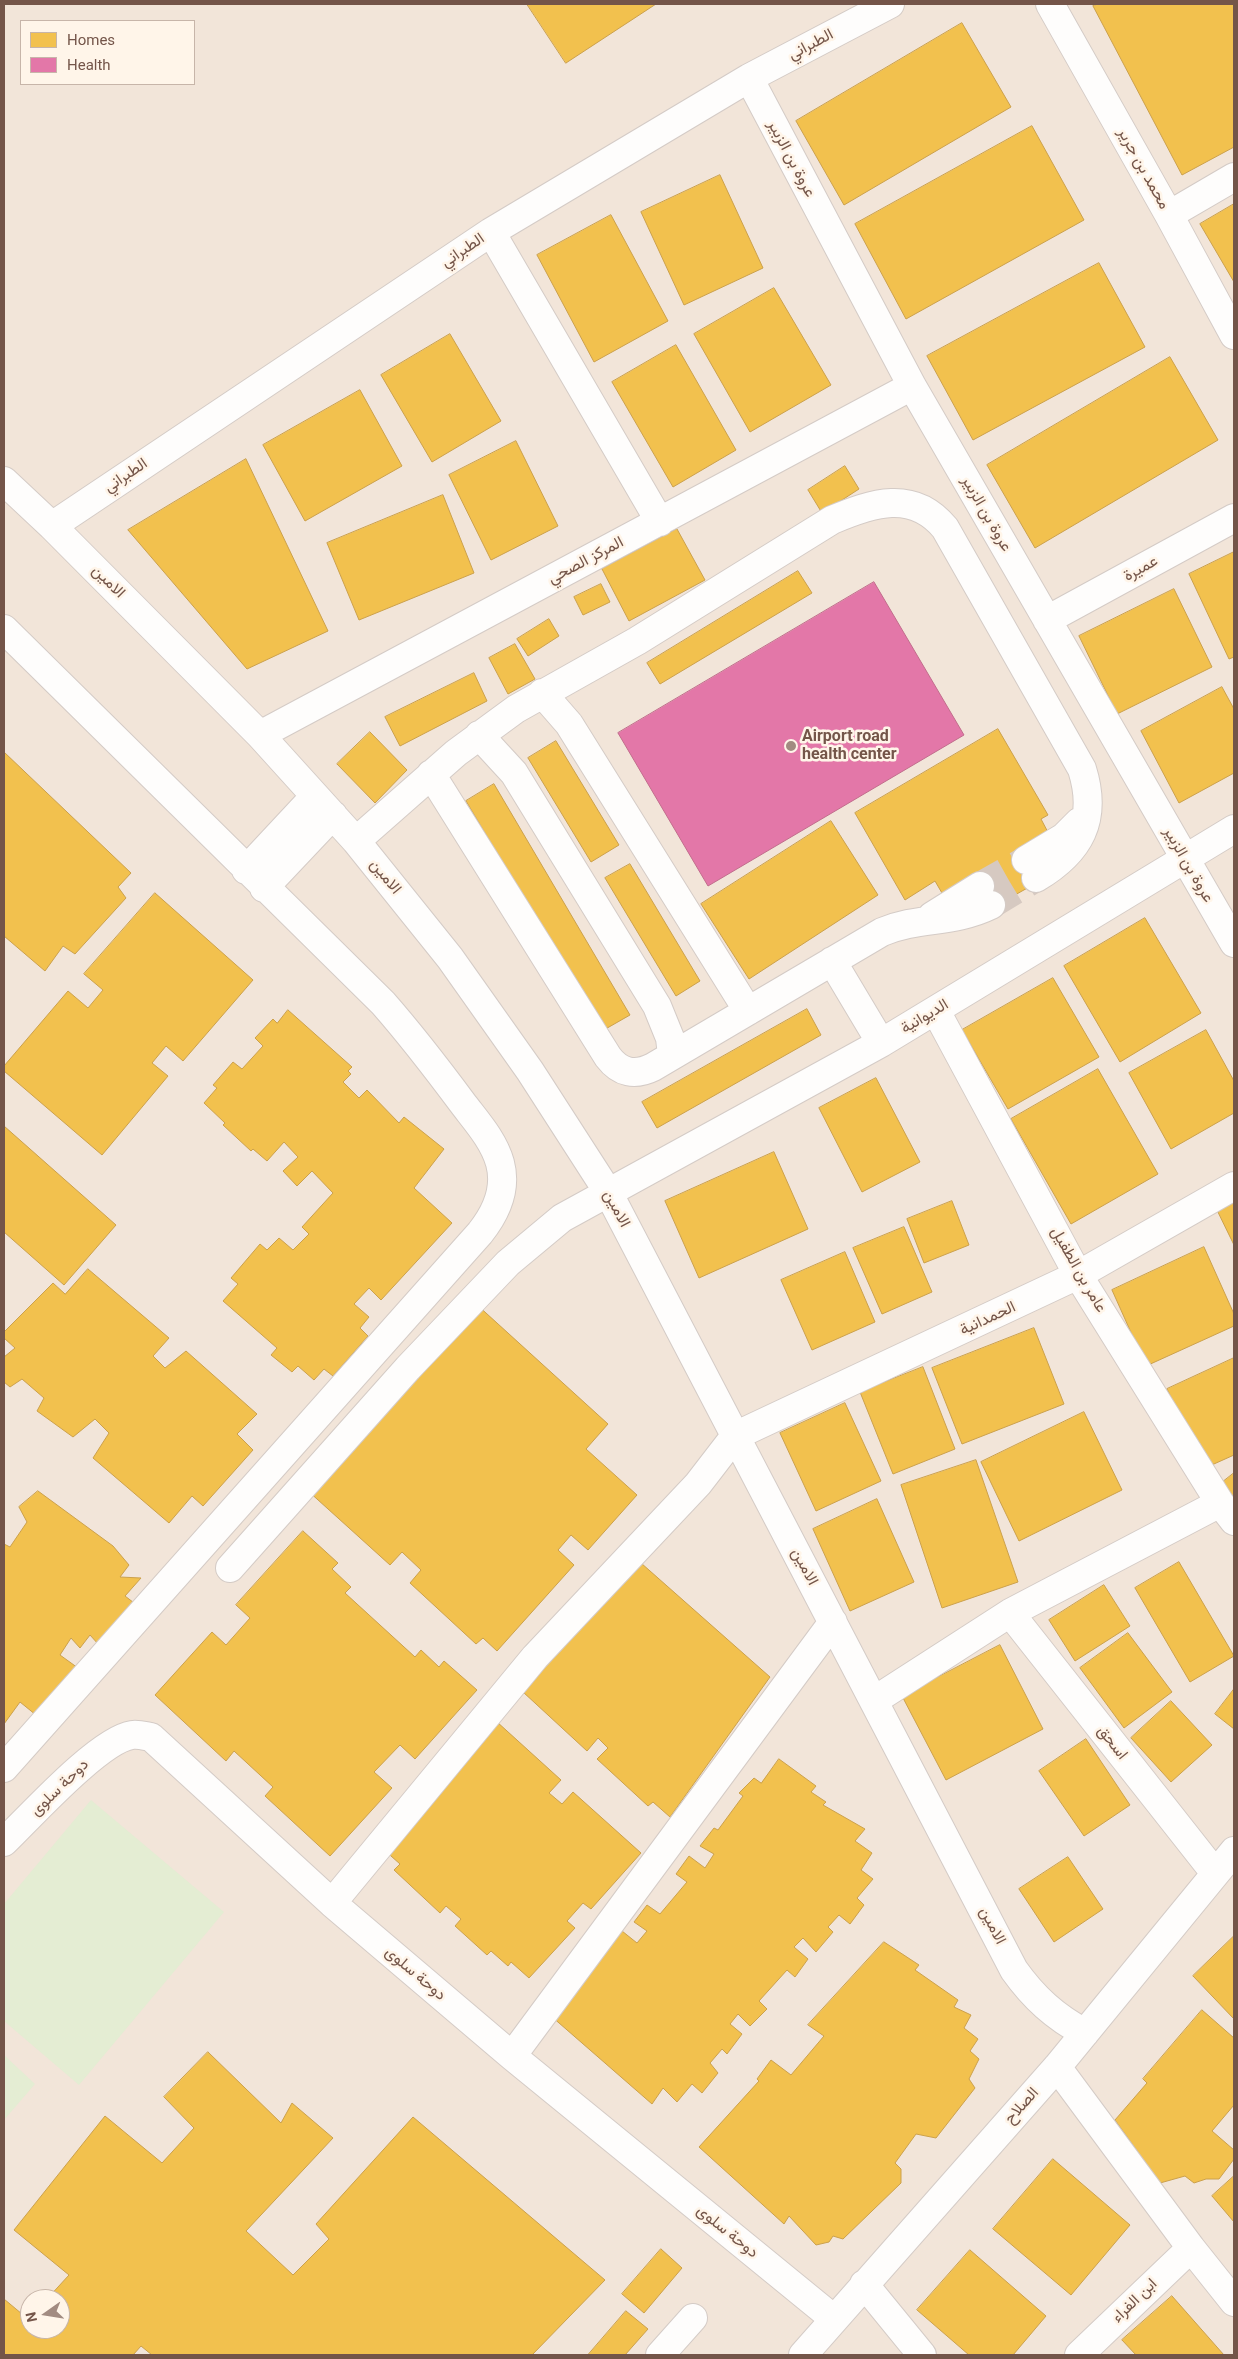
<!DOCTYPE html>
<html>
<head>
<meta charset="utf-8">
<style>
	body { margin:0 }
	#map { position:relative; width:1238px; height:2359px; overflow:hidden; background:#f6f0e9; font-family:Roboto,sans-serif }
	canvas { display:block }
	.frame { position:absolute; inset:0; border:5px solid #745549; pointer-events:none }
	.legend { position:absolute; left:20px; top:20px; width:175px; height:65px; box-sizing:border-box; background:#fff5e9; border:1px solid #c7b5a9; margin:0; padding:6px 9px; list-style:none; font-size:15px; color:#745549 }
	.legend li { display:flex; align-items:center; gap:10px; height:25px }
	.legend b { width:25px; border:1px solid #c7b5a9 }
	.north { position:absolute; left:20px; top:2289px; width:50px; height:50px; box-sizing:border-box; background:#fff5e9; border:1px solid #c7b5a9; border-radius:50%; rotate:257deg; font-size:14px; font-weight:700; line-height:20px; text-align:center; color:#745549 }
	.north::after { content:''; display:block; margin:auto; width:18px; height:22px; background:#a28b81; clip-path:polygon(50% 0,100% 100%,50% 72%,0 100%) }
</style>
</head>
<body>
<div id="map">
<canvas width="1238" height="2359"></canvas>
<div class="frame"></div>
<ul class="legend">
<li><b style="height:14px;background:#f2c14e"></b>Homes</li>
<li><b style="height:14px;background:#e377a8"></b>Health</li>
</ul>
<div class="north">N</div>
</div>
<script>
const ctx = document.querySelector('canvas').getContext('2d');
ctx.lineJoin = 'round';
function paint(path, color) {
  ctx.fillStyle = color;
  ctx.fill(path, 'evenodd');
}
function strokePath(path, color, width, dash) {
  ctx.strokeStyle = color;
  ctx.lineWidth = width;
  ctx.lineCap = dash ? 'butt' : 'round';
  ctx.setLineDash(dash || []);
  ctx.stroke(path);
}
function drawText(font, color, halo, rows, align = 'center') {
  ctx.font = font + ' Roboto,Vazirmatn,sans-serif';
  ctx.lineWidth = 5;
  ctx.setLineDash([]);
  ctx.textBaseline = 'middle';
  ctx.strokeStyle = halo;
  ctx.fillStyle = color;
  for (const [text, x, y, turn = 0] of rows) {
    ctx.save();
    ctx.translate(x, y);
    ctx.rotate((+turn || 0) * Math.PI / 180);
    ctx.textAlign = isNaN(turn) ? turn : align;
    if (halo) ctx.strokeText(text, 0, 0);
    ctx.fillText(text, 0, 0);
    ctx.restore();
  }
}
const residential = new Path2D(`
	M4 4H1234V2355H4ZM21 21H194V84H21ZM30 2299H60V2329H30Z`);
const green = new Path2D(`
	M91 1800 224 1912 79 2085 4 2021V1904Z
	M4 2055 35 2084 4 2120Z`);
const homes = new Path2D(`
	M527 4H656L566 63Z
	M1098 4H1234V147L1182 175 1093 6Z
	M962 23 1011 107 844 205 796 121Z
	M1032 126 1084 220 906 319 855 224Z
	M720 175 763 268 684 305 641 212Z
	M1234 204V282L1200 224Z
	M611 215 668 321 594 362 537 255Z
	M1099 263 1145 347 973 440 927 356Z
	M774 288 831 385 750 432 694 334Z
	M450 334 501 421 432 462 381 375Z
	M676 345 736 450 673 487 612 382Z
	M1170 357 1218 440 1035 548 987 465Z
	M360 390 402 466 305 521 263 445Z
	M516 441 558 526 491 560 449 475Z
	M246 459 328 631 247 669 128 530Z
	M845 466 859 489 822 513 808 490Z
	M443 495 474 573 359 620 327 543Z
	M677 529 705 580 629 621 602 569Z
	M1234 552V657L1229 659 1189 574Z
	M798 571 812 593 660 684 647 663Z
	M601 584 610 602 583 615 574 597Z
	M1174 589 1212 667 1117 714 1079 636Z
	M549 619 559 636 528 656 517 639Z
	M515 644 535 679 508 694 489 658Z
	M474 673 487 701 400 746 385 717Z
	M1222 687 1234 709V773L1179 803 1141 731Z
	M998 729 1048 815 1041 819 1051 838 1038 882 992 908 946 900 935 881 905 900 855 813Z
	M370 732 407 770 375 803 337 764Z
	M556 741 619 845 591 862 528 758Z
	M4 752 131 873 118 887 126 898 75 954 63 946 45 971 4 936Z
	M494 784 630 1015 602 1031 466 801Z
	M831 821 878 895 749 979 701 904Z
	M630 864 700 981 676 996 605 878Z
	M155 893 253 980 183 1061 166 1046 152 1063 168 1076 102 1155 4 1071V1066L68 991 88 1008 103 990 84 974Z
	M1145 918 1201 1013 1120 1062 1064 966Z
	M1053 978 1099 1057 1008 1109 962 1030Z
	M807 1009 821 1035 657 1128 642 1102Z
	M288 1010 352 1067 348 1071 351 1074 343 1082 359 1098 367 1090 399 1123 404 1117 444 1149 414 1188 452 1223 381 1300 369 1288 354 1304 369 1317 360 1328 368 1336 333 1376 324 1369 314 1380 298 1366 292 1372 271 1355 277 1348 223 1301 238 1284 231 1278 260 1244 267 1250 279 1238 293 1250 309 1234 302 1227 333 1193 312 1171 297 1186 283 1171 298 1157 284 1142 267 1161 253 1149 251 1151 223 1125 225 1123 204 1103 217 1088 213 1085 233 1062 242 1069 263 1046 255 1038 273 1019 277 1023Z
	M1206 1030 1234 1081V1113L1171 1149 1129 1073Z
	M1098 1069 1158 1174 1071 1224 1011 1119Z
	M876 1078 920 1162 862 1192 819 1108Z
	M4 1126 116 1225 64 1285 4 1232Z
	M774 1152 808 1229 699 1278 665 1201Z
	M1234 1197V1245L1215 1206Z
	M952 1201 969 1245 924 1263 907 1219Z
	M904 1227 932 1292 882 1314 853 1248Z
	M1204 1247 1234 1314V1326L1146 1366 1112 1290Z
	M845 1252 875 1322 812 1350 781 1280Z
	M88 1269 169 1338 153 1356 165 1368 186 1351 257 1414 237 1434 253 1450 203 1506 192 1496 169 1523 93 1458 109 1433 95 1419 73 1437 37 1411 44 1398 22 1379 10 1387 4 1382V1357L15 1348 4 1338V1332L53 1283 65 1294Z
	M475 1303 608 1424 586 1449 637 1495 588 1550 571 1535 558 1550 574 1565 497 1651 483 1638 476 1644 410 1583 421 1570 402 1552 390 1565 307 1490Z
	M1034 1328 1064 1404 962 1444 932 1368Z
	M1234 1358V1455L1205 1468 1167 1389Z
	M923 1367 955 1449 893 1474 860 1392Z
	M845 1403 881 1481 816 1511 780 1433Z
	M1084 1412 1122 1490 1019 1541 981 1462Z
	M976 1460 1018 1582 942 1608 901 1485Z
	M1234 1473V1506L1219 1485Z
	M38 1491 113 1546 129 1565 120 1577 141 1578 125 1596 138 1606 99 1645 90 1635 80 1648 71 1638 60 1655 78 1668 36 1715 20 1702 4 1724V1544L10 1547 27 1522 19 1507Z
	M877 1499 914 1582 850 1611 813 1529Z
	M303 1531 338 1563 332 1569 351 1587 345 1593 415 1657 421 1650 439 1667 444 1661 477 1690 415 1759 400 1745 374 1772 392 1788 330 1856 265 1796 273 1787 234 1751 226 1761 155 1695 212 1632 226 1645 250 1618 236 1605Z
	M1179 1562 1234 1656 1190 1682 1135 1588Z
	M641 1563 770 1677 670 1817 653 1802 648 1806 597 1759 608 1748 598 1738 587 1751 523 1692Z
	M1104 1585 1130 1626 1075 1661 1049 1620Z
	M1128 1633 1172 1692 1124 1728 1080 1668Z
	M1000 1645 1043 1729 946 1780 902 1696Z
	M1234 1689V1729L1215 1714Z
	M1171 1701 1212 1745 1171 1782 1131 1738Z
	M496 1721 561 1780 549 1793 562 1804 573 1792 641 1853 591 1909 583 1903 567 1921 575 1928 529 1978 511 1962 508 1966 491 1951 487 1955 455 1926 461 1919 446 1906 440 1913 394 1870 400 1864 382 1848Z
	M1086 1739 1130 1805 1084 1836 1039 1771Z
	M779 1759 816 1786 811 1792 826 1802 823 1805 865 1829 855 1841 872 1853 861 1870 873 1879 857 1898 864 1905 850 1924 839 1915 828 1927 833 1932 816 1952 803 1938 794 1947 808 1959 795 1977 787 1970 759 2001 767 2009 750 2026 738 2014 730 2024 742 2034 727 2054 722 2049 710 2063 718 2073 702 2093 692 2084 677 2102 663 2088 652 2104 551 2016 576 1976 585 1981 622 1931 637 1943 647 1931 634 1922 647 1905 660 1914 687 1882 676 1874 689 1856 705 1868 714 1854 700 1846 714 1828 718 1830 743 1796 739 1793 754 1778 761 1783Z
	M1068 1857 1103 1909 1054 1942 1019 1889Z
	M1234 1936V2019L1193 1976Z
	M884 1942 919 1965 915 1970 958 2000 954 2007 971 2015 964 2028 978 2039 970 2051 979 2059 969 2079 975 2088 936 2138 916 2134 895 2163 901 2169V2183L843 2239 833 2236 829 2242 816 2245 789 2216 784 2224 699 2147 759 2081 757 2079 771 2060 791 2075 824 2036 808 2025Z
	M1202 2010 1234 2038V2105L1212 2131 1234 2150V2159L1219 2179H1206L1194 2183 1185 2176 1160 2183 1115 2120 1147 2083 1143 2079Z
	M208 2052 281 2123 292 2103 333 2138 246 2231 293 2275 329 2239 316 2224 413 2117 605 2280 532 2355H152L141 2346 133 2355H4V2299L28 2319 30 2317V2329H60V2299H47L69 2275 14 2230 105 2116 162 2163 194 2128 164 2097Z
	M1053 2159 1130 2225 1071 2295 993 2229Z
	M1234 2176V2222L1212 2196Z
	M661 2249 682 2268 644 2313 622 2294Z
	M970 2250 1046 2316 1013 2355H969L917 2310Z
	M1172 2296 1224 2355H1136L1122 2340Z
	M626 2311 648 2329 625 2355H588Z`);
const health = new Path2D(`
	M874 582 964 735 708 886 618 733Z`);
const minorTunnel = new Path2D(`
	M980 886 1026 860
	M991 905 1036 878`);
const minor = new Path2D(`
	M1050 4 1169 215 1234 335
	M749 78 912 386 1234 943
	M1169 215 1234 177
	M491 232 660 522
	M4 481 52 526 260 735 356 841 450 958 530 1071 608 1192 1014 1970C1034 1998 1055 2017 1085 2033
	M52 526 491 232 749 78 890 4
	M1047 620 1234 518
	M4 629 383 1003C412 1036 438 1070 464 1105 477 1122 494 1141 500 1163 507 1189 496 1213 480 1233L4 1768
	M542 693 569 724 748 1011
	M260 735 912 386
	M479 735 514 773 657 1006 670 1038 672 1055
	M431 774 608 1057C620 1073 635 1076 653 1067L882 932C920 916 952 924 991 905
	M356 841 456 753 516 709 637 641 832 520C872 503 913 489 945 528L1082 769C1098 820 1080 852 1036 878
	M1026 860 1064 837 1079 822
	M246 870 315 796
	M264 888 333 815
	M932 916 980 886
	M832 961 881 1043
	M936 1011 1078 1275 1220 1503 1234 1521
	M230 1568 408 1368 508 1263 562 1218 881 1043 1234 829
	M1010 1613 1215 1873
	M875 1700 1010 1613 1220 1503
	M4 1842C30 1817 99 1740 132 1735 138 1734 145 1736 151 1737L332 1903 512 2056 834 2319
	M332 1903 535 1657 698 1484 735 1436 1078 1275 1234 1186
	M512 2056 833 1622
	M1057 2067 1191 2248 1234 2302
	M864 2284 922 2355
	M660 2355 693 2318
	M803 2355 1057 2067 1234 1851
	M1079 2355 1191 2248`);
const markers = [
	[791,746,6,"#a28b81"]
];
const streetNames = [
	["الطبراني",811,45,-28],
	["عروة بن الزبير",791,159,62],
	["محمد بن جرير",1143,169,61],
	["الطبراني",463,251,-34],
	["الطبراني",126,476,-34],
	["عروة بن الزبير",986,514,60],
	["المركز الصحي",586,561,-28],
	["عميرة",1141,569,-29],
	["الامين",108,582,45],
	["عروة بن الزبير",1188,865,60],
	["الامين",385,877,51],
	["الديوانية",925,1017,-31],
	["الامين",616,1209,62],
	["عامر بن الطفيل",1078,1270,60],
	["الحمدانية",988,1319,-25],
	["الامين",804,1567,62],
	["اسحق",1112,1743,52],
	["دوحة سلوى",60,1788,-44],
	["الامين",992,1926,63],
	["دوحة سلوى",415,1974,40],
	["الصلاح",1022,2106,-48],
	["دوحة سلوى",727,2232,39],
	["ابن الفراء",1135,2301,-44]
];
const poiNames = [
	["Airport road",802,737],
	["health center",802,755]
];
paint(residential, '#f2e5d9');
paint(green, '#e4edd3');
paint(homes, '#f2c14e');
strokePath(homes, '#cca14c', 1);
paint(health, '#e377a8');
strokePath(health, '#c26d8c', 1);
strokePath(minorTunnel, '#d6c9c1', 28, [28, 14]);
strokePath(minor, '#d4cbc6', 30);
strokePath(minor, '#fefdfc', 28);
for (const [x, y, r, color] of markers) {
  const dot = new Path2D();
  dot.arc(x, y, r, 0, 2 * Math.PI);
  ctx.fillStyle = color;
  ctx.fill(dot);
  strokePath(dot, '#fff5e9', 2);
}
drawText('16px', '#745549', '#fff5e9', streetNames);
drawText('bold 16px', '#745549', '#fff5e9', poiNames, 'left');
</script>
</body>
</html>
